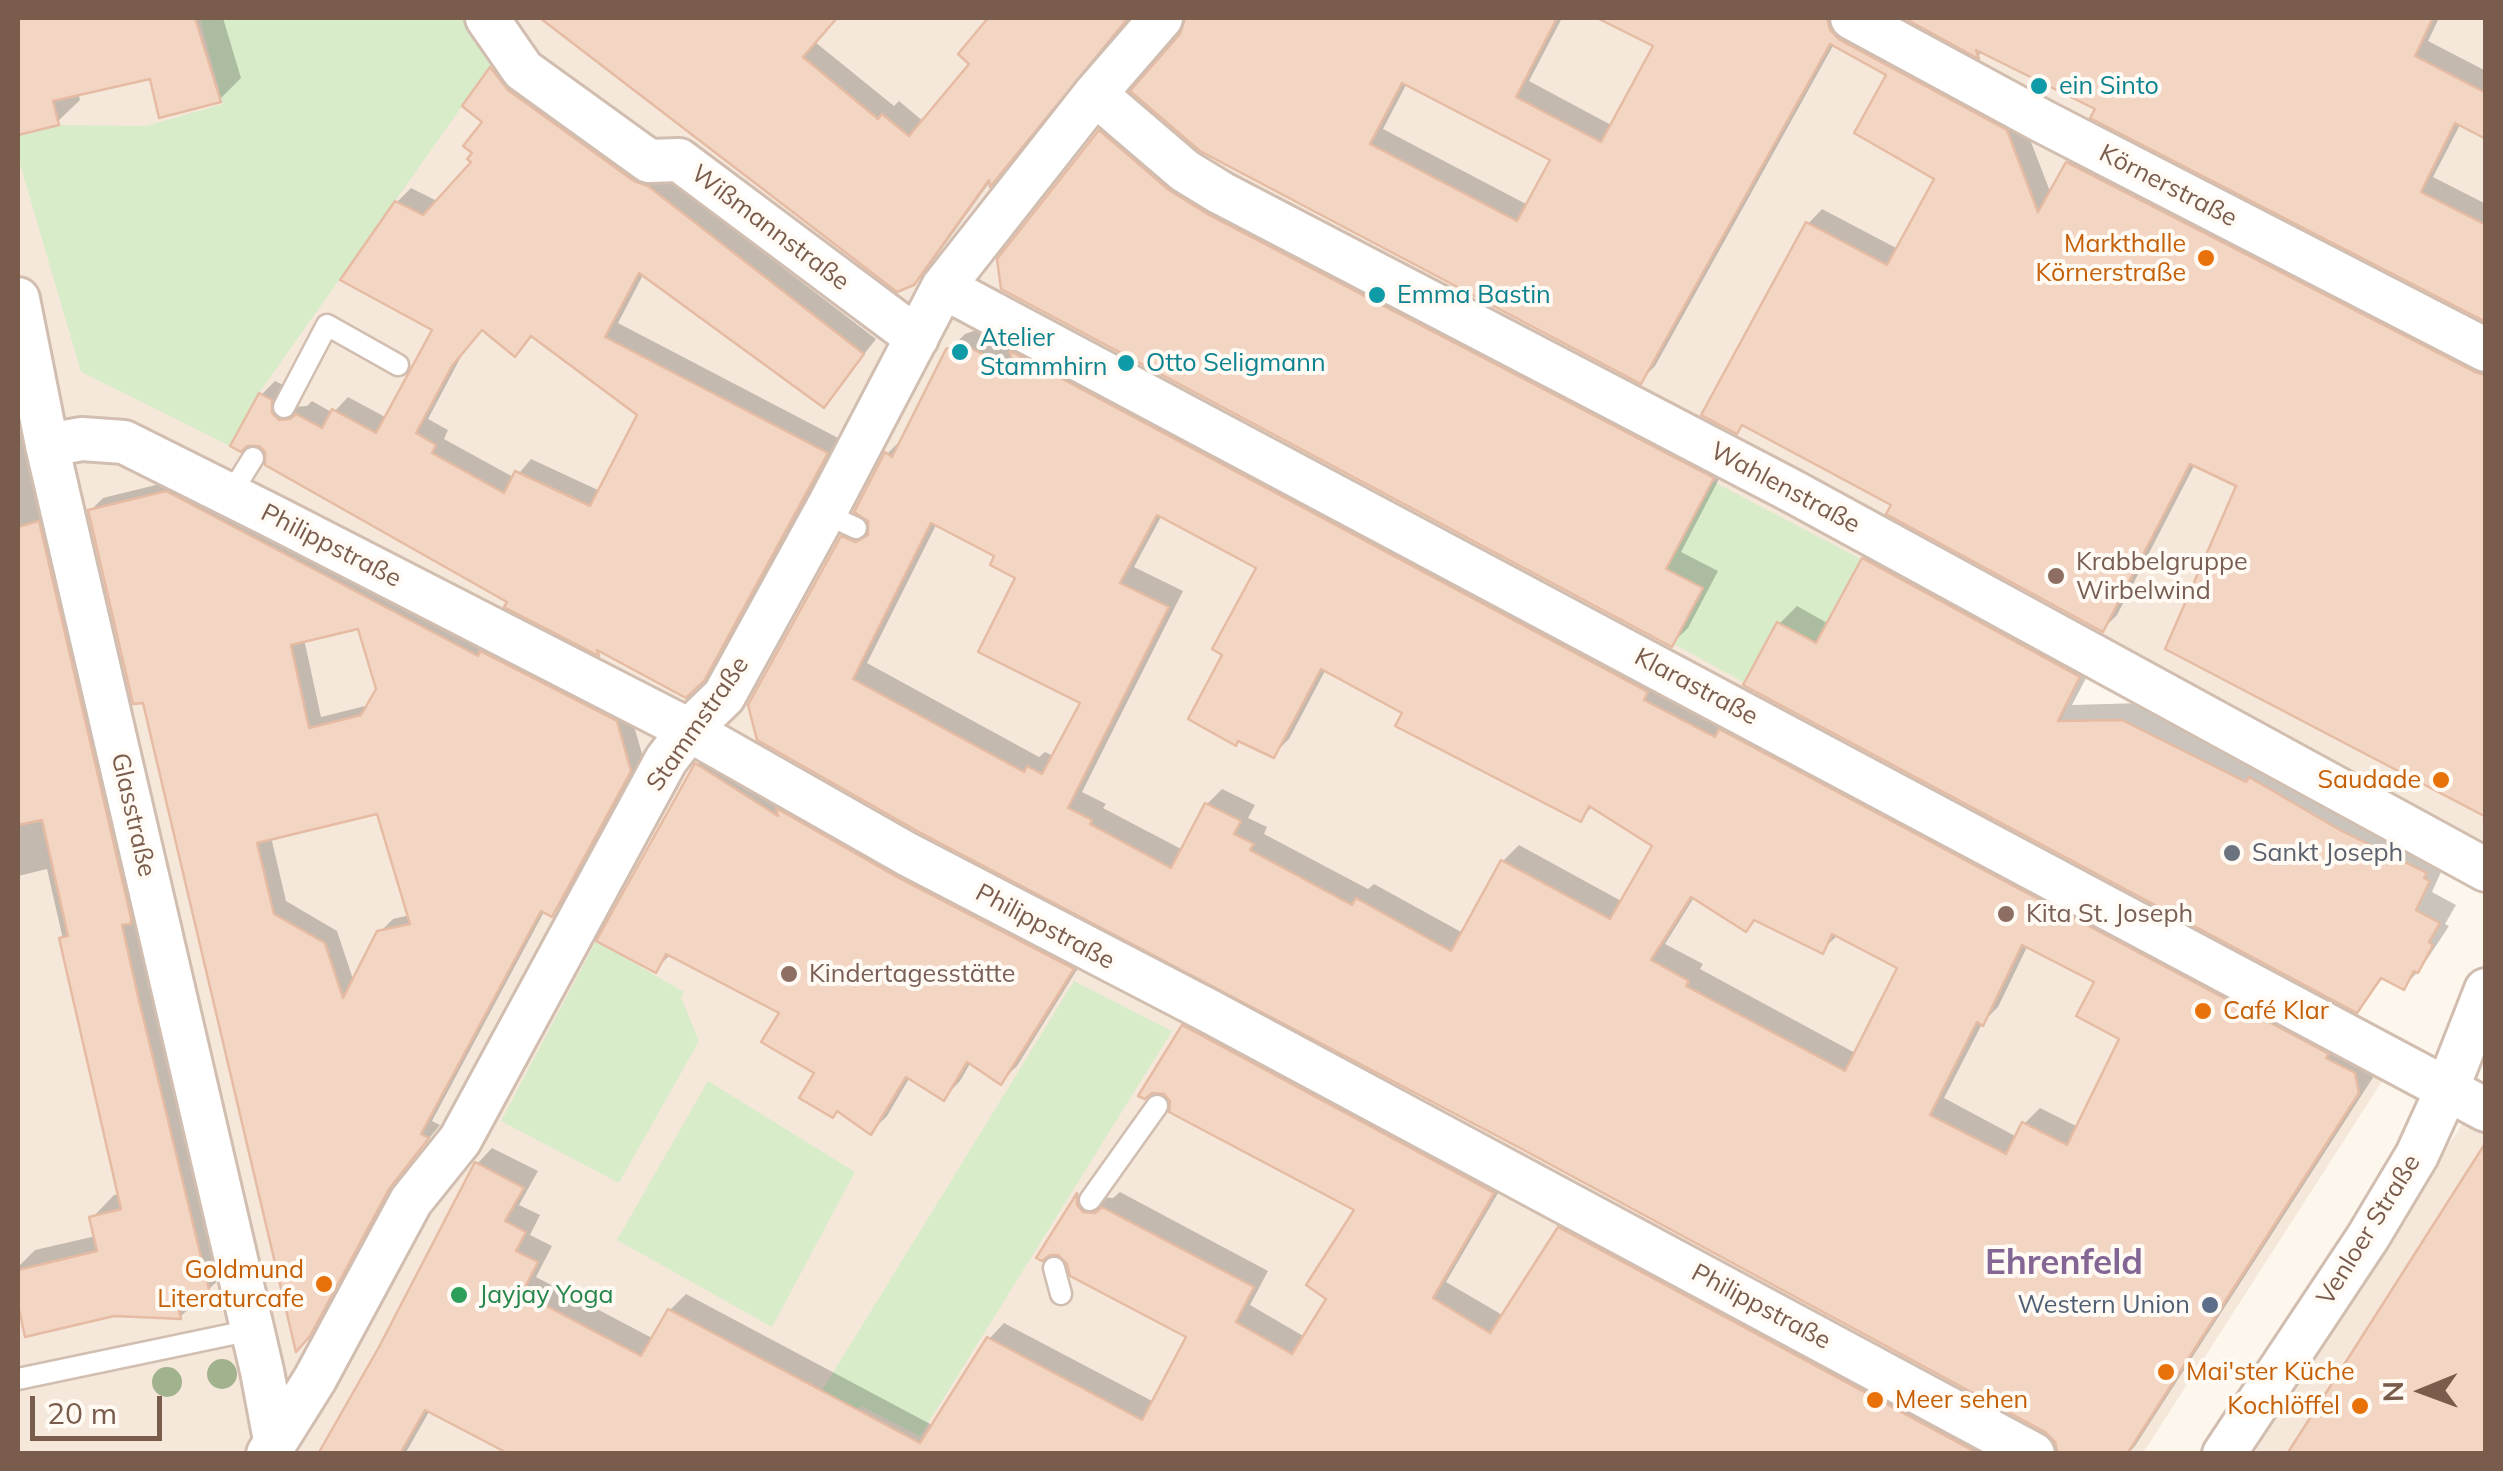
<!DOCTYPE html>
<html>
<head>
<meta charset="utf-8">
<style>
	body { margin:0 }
	#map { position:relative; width:2503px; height:1471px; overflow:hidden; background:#fdf6ec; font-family:Mulish,sans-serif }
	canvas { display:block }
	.frame { position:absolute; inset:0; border:20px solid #7a5c4d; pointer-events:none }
	.north { position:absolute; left:2373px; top:1341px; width:100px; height:100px; -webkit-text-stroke:8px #fffaf3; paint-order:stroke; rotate:269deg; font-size:28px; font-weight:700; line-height:40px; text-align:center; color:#7a5c4d }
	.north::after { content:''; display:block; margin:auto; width:35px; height:45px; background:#7a5c4d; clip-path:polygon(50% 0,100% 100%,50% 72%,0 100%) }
	.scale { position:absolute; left:30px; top:1396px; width:132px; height:45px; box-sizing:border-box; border:5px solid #7a5c4d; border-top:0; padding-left:12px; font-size:30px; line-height:35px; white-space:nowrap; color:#7a5c4d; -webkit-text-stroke:8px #fffaf3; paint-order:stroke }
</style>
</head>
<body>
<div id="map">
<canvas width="2503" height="1471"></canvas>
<div class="frame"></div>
<div class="north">N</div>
<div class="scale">20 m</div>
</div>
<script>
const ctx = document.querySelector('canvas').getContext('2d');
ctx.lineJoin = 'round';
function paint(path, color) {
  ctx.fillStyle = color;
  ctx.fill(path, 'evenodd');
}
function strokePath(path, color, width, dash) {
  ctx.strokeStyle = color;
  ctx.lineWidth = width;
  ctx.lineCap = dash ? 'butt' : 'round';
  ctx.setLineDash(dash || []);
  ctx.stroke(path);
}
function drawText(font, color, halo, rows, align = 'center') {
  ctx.font = font + ' Mulish,sans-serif';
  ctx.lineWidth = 8;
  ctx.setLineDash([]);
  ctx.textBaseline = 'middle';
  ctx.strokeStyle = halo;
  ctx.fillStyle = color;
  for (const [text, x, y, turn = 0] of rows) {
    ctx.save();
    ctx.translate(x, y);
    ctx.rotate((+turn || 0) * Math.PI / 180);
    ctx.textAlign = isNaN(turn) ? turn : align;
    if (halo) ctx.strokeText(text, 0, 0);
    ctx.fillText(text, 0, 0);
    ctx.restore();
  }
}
const residential = new Path2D(`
	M18 18H2485V850L2091 636 2008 874 2388 1072 2143 1453H18Z
	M2485 1090V1453H2243Z`);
const green = new Path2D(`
	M200 18H463L492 64 259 393 230 446 81 372 18 157V135L59 125 146 126 223 104Z
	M1712 481 1861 559 1816 642 1779 623 1745 683 1674 644 1666 570Z
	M596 941 684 992 681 997 699 1041 619 1183 501 1121Z
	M1074 981 1172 1031 920 1436 861 1406 833 1453 783 1454Z
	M708 1081 855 1172 772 1327 617 1240Z`);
const shadow = new Path2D(`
	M18 18H223L241 78 219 100 152 76 78 93 80 100 57 122 18 132Z
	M547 18H731L749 33 762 18H836L815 42 894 106 899 101 924 122 1026 45 1049 18H1127L992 179 928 268 913 283Z
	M1187 18H1562L1529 81 1613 126 1656 45 1645 18H1846L2021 116 2051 194 2068 163 2083 149 2486 356V815L2239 485 2195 464 2117 615 2103 629 1895 504 1745 423 1737 431 1808 224 1822 209 1898 249 1937 178 1889 74 1834 44 1655 366 1640 381 1182 36ZM1407 83 1553 159 1528 205 1383 129Z
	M1909 18H2439L2428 41 2486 71V136L2461 123 2433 177 2486 204V319L2099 108 1983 51 1979 55Z
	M505 55 876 339 824 404 644 273 618 323 840 439 717 664 686 695 508 606 511 601 267 464 261 395 275 381 285 386 293 407 307 406 312 401 333 413 348 397 387 418 435 329 397 202 411 188 439 202 475 162 485 122 466 106ZM483 328 514 354 533 334 640 414 600 491 531 459 515 478 444 439 448 430 428 419 465 349Z
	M1116 115 1728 462 1681 552 1718 571 1688 628 1671 644 1100 132Z
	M18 327 230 1269 180 1317 113 1313 27 1334 18 1293V1267L35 1250 96 1236 92 1218 114 1195 121 1194 47 869 18 876Z
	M980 329 2370 1058 2374 1076 2135 1446 2128 1454H2104L2057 1440 2046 1430 760 738 843 537 858 522 870 526 887 454 903 438 948 351 965 334ZM1162 515 1259 567 1225 654 1273 755 1289 739 1326 669 1406 712 1580 819 1593 806 1655 846 1623 902 1519 845 1503 861 1463 933 1374 884 1368 889 1264 834 1267 827 1248 818 1255 805 1222 789 1207 804 1183 850 1103 808 1106 804 1082 792 1183 591 1134 567ZM937 523 998 555 1019 577 1083 702 1053 756 1045 752 1039 757 867 663ZM1695 896 1746 929 1756 919 1822 950 1838 935 1900 967 1857 1054 1700 969 1703 964 1665 944ZM2028 945 2097 981 2123 1038 2078 1127 2040 1108 2024 1124 2017 1137 1944 1098 1983 1022 1998 1007Z
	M180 479 629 709 643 757 565 901 552 914 545 910 432 1121 440 1125 401 1173 322 1321 297 1347 145 700 90 511 103 498ZM360 626 378 689 369 705 321 717 304 639ZM378 811 410 915 393 919 379 933 354 982 337 931 286 901 271 837Z
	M1881 542 2096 659 2072 705 2141 703 2445 863 2432 892 2456 905 2445 924 2449 926 2420 970 2403 987 2384 977 2357 1010 1779 624 1797 606 1829 624 1864 559Z
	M713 748 1088 952 1017 1066 1000 1082 971 1062 960 1081 944 1098 910 1077 887 1116 871 1132 817 1072 782 1012 671 954 655 970 697 765Z
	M1200 1011 1508 1176 1446 1282 1504 1316 1560 1228 1575 1213 2024 1454H509L430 1410 405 1454H323L477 1164 492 1148 538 1171 519 1205 540 1215 530 1235 552 1246 536 1277 654 1339 670 1310 686 1294 934 1426 989 1339 1004 1323 1154 1402 1189 1336 1069 1262 1059 1253 1040 1257 1079 1195 1092 1182 1099 1197 1113 1198 1120 1192 1268 1271 1250 1305 1305 1337 1329 1298 1358 1209 1184 1027Z`);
const building = new Path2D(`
	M18 18H195L221 102 159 118 150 79 53 101 59 125 18 135Z
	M540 18H837L803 57 878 119 882 114 909 136 969 64 958 54 988 18H1128L990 187 989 180 914 285 897 292Z
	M1185 18H1557L1516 97 1601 142 1653 46 1597 18H1827L1830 30 1840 40 2007 130 2038 212 2066 162 2475 372 2486 375V817L2165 649 2236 486 2190 464 2103 632 1886 514 1891 505 1742 425 1737 434 1701 415 1806 222 1887 265 1934 179 1854 133 1886 75 1830 44 1641 384 1200 151 1130 91 1180 34ZM1402 83 1550 160 1517 221 1370 144Z
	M1904 18H2433L2415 56 2486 93V139L2455 123 2421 192 2486 225V322L2090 118 2095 109 1976 50 1979 59Z
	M490 67 508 90 634 181 648 186 864 354 824 408 639 273 605 337 828 453 704 681 686 698 597 650 599 656 504 607 507 602 265 465V452L259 446H247L241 452 230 446 259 393 272 400V413L279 420 290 419 296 414 322 428 332 409 376 433 432 330 340 280 395 201 423 215 471 162 467 159 472 153 463 146 482 122 462 106ZM482 330 515 357 531 336 637 415 590 506 515 471 504 493 432 453 436 445 416 433 452 366Z
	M1099 130 1169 190 1209 215 1714 478 1666 569 1703 588 1672 647 1001 289 997 259Z
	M963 344 1013 370 1010 351 1648 692 1644 700 1715 737 1719 729 2329 1054 2326 1058 2355 1073 2359 1093 2127 1454H2058L2055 1442 2045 1432 1520 1148 919 832 757 740 748 705 841 536 856 542 868 535V521L854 512 885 452 892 457 946 349ZM1157 515 1256 568 1212 649 1222 655 1188 719 1236 746 1238 741 1274 758 1321 669 1402 713 1395 726 1581 822 1589 806 1652 846 1610 919 1501 860 1451 951 1356 898 1352 905 1250 850 1254 844 1234 834 1241 821 1205 803 1171 868 1090 824 1092 820 1068 808 1169 607 1120 583ZM931 523 994 556 990 565 1015 578 978 652 1080 703 1042 774 1027 766 1024 772 853 679ZM1691 897 1746 932 1754 920 1823 954 1832 934 1897 968 1845 1071 1686 986 1689 981 1651 960ZM2022 945 2094 982 2076 1016 2119 1039 2067 1145 2022 1122 2006 1154 1930 1115 1977 1022 1983 1026Z
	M166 491 478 656 480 651 617 721 631 771 552 917 541 911 421 1134 429 1138 389 1189 310 1336 296 1352 143 703 133 704 88 510ZM358 629 376 689 361 715 309 728 291 645ZM377 814 410 924 377 931 343 998 325 943 274 914 257 843Z
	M39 521 131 918V924L122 925 138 996 210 1294 177 1301 181 1319 114 1316 25 1337 18 1304V1270L97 1251 89 1217 121 1209 59 938 68 936 42 820 18 825V527Z
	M1862 558 2080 677 2058 721 2122 720 2246 782 2249 777 2340 830 2427 873 2424 878 2430 881 2416 910 2440 923 2429 942 2433 945 2418 973 2414 971 2404 990 2381 978 2357 1013 1743 685 1777 622 1816 643Z
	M695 763 778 816 776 808 895 876 1074 969 1001 1085 967 1062 944 1101 906 1077 871 1135 837 1111 833 1118 799 1098 814 1073 761 1042 779 1013 666 954 656 973 596 941Z
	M1182 1025 1494 1193 1433 1298 1490 1333 1558 1227 1979 1454H509L425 1410 400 1454H318L379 1347 475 1162 524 1188 505 1221 526 1232 516 1251 538 1262 522 1293 641 1356 668 1309 920 1443 987 1337 1142 1420 1186 1337 1070 1276 1067 1264 1058 1255H1050L1042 1261 1036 1258 1077 1193V1205L1083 1212 1095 1213 1102 1207 1254 1287 1236 1322 1292 1354 1326 1299 1306 1285 1354 1210 1169 1112 1170 1101 1164 1094 1152 1093 1145 1099 1138 1096Z
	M2486 1142V1454H2287L2370 1324Z`);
const lane = new Path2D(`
	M284 407 327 325 398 365
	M230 495 253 458
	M824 513 856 528
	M1090 1200 1157 1106
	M1054 1268 1061 1294
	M18 1379 252 1330`);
const street = new Path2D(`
	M487 18 523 70 649 161 679 160 917 338
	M1852 18 2042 121 2486 350
	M1095 94 1185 171 1221 193 1792 491 2486 870
	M943 287 2486 1110
	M18 299 47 445 262 1371 275 1440
	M47 445 82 439 124 442 274 517 689 730 907 854 1209 1011 2033 1454
	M268 1454 315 1379 411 1201 460 1140 666 760 689 730 724 696 829 505 943 287 1095 94 1161 18
	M2224 1454 2368 1237 2417 1155 2448 1087 2486 990`);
const trees = [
	[222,1374],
	[167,1382]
];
const markers = [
	[2039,86,10,"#0f9aa8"],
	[2206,258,10,"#e8710a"],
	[1377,295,10,"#0f9aa8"],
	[960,352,10,"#0f9aa8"],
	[1126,363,10,"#0f9aa8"],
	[2056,576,10,"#8d6e63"],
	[2441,780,10,"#e8710a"],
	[2232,853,10,"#6b7280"],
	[2006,914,10,"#8d6e63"],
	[789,974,10,"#8d6e63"],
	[2203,1011,10,"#e8710a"],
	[324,1284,10,"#e8710a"],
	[459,1295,10,"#2e9e5b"],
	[2210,1305,10,"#5c6f8a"],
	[2166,1372,10,"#e8710a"],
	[1875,1400,10,"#e8710a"],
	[2360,1406,10,"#e8710a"]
];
const cultureNames = [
	["ein Sinto",2059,86],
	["Emma Bastin",1397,295],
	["Atelier",980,338],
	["Stammhirn",980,367],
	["Otto Seligmann",1146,363]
];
const streetNames = [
	["Körnerstraße",2168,186,27],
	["Wißmannstraße",770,228,37],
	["Wahlenstraße",1785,488,28],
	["Philippstraße",331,546,27],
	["Klarastraße",1696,687,28],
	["Stammstraße",698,724,-55],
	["Glasstraße",133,815,77],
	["Philippstraße",1045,927,28],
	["Venloer Straße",2369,1230,-58],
	["Philippstraße",1761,1307,28]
];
const foodNames = [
	["Markthalle",2186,244],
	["Körnerstraße",2186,273],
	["Saudade",2421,780],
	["Café Klar",2223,1011,"left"],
	["Goldmund",304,1270],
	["Literaturcafe",304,1299],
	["Mai'ster Küche",2186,1372,"left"],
	["Meer sehen",1895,1400,"left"],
	["Kochlöffel",2340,1406]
];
const educationNames = [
	["Krabbelgruppe",2076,562],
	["Wirbelwind",2076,591],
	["Kita St. Joseph",2026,914],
	["Kindertagesstätte",809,974]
];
const worshipNames = [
	["Sankt Joseph",2252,853]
];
const leisureNames = [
	["Jayjay Yoga",479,1295]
];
const serviceNames = [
	["Western Union",2190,1305]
];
const districtNames = [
	["Ehrenfeld",2064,1263]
];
paint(residential, '#f5e8da');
paint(green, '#d8ecc9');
paint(shadow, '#0003');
paint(building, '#f3d5c3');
strokePath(building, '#e6bba3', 2.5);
strokePath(lane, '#d1beb0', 25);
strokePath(street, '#d1beb0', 48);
strokePath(lane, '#fff', 20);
strokePath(street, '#fff', 42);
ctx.fillStyle = '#a0b28e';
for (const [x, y] of trees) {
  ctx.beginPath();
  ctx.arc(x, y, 15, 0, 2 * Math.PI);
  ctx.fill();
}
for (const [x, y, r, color] of markers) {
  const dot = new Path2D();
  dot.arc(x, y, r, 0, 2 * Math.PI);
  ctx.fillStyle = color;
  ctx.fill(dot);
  strokePath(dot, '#fffaf3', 4);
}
drawText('25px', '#0d838f', '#fffaf3', cultureNames, 'left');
drawText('25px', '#7a5c4d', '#fffaf3', streetNames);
drawText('25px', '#c56008', '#fffaf3', foodNames, 'right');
drawText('25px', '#785e54', '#fffaf3', educationNames, 'left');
drawText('25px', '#5b616d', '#fffaf3', worshipNames, 'left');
drawText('25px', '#27864d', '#fffaf3', leisureNames, 'left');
drawText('25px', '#4e5e75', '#fffaf3', serviceNames, 'right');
drawText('bold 35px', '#846695', '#fffaf3', districtNames);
</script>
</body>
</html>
